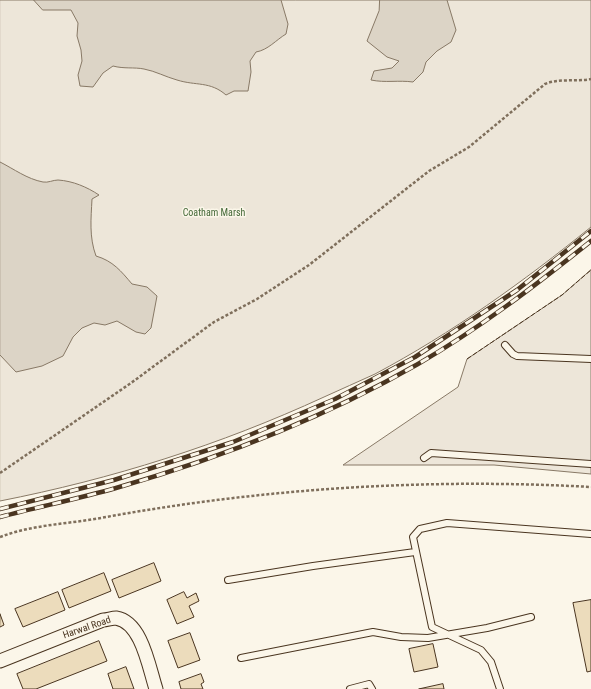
<!DOCTYPE html>
<html>
<head>
<meta charset="utf-8">
<style>
	body { margin:0 }
	canvas { display:block; background:#fbf6e9 }
</style>
</head>
<body>
<canvas width="591" height="689"></canvas>
<script>
const ctx = document.querySelector('canvas').getContext('2d');
ctx.lineJoin = 'round';
function paint(path, color) {
  ctx.fillStyle = color;
  ctx.fill(path, 'evenodd');
}
function strokePath(path, color, width, dash) {
  ctx.strokeStyle = color;
  ctx.lineWidth = width;
  ctx.lineCap = dash ? 'butt' : 'round';
  ctx.setLineDash(dash || []);
  ctx.stroke(path);
}
function drawText(font, color, halo, rows, align = 'center') {
  ctx.font = font + ' "Roboto Condensed",sans-serif';
  ctx.lineWidth = 3;
  ctx.setLineDash([]);
  ctx.textBaseline = 'middle';
  ctx.strokeStyle = halo;
  ctx.fillStyle = color;
  for (const [text, x, y, turn = 0] of rows) {
    ctx.save();
    ctx.translate(x, y);
    ctx.rotate((+turn || 0) * Math.PI / 180);
    ctx.textAlign = isNaN(turn) ? turn : align;
    if (halo) ctx.strokeText(text, 0, 0);
    ctx.fillText(text, 0, 0);
    ctx.restore();
  }
}
const green = new Path2D(`
	M0 0H591V227C523 282 452 333 375 374 358 382 341 389 324 397 220 445 112 479 0 501Z
	M591 270V474L494 465H343L458 387 467 359 562 295Z`);
const water = new Path2D(`
	M34 0H281L288 24 286 34C276 40 268 50 256 52L250 61 251 72 248 91H234L226 95C210 81 196 86 177 80 166 77 155 71 144 69 134 67 124 69 113 66L103 73 93 87 80 86 78 75 82 61 81 50 77 36 78 23 71 10H43Z
	M380 0H447L456 30 451 42 437 51 426 62 423 72 413 82C399 80 385 83 371 80L374 71 392 68 399 61 387 57 367 41 379 11Z
	M0 162C14 169 27 179 43 182 48 183 53 180 58 180 73 181 87 187 99 195L92 199C91 219 89 237 96 256 113 261 121 271 132 284L147 287 157 296 151 328 145 334 136 332 117 321 105 325 94 323 82 328 73 337 63 356 42 366 16 372 0 355Z`);
const building = new Path2D(`
	M154 563 161 581 119 598 112 580Z
	M104 573 111 591 69 608 62 590Z
	M58 592 65 610 23 627 15 609Z
	M184 592 187 598 196 593 199 601 189 606 194 617 177 624 167 600Z
	M591 600V671L587 672 573 603Z
	M0 614 4 625 0 627Z
	M190 633 200 660 178 668 168 641Z
	M99 641 107 661 36 689H23L17 674Z
	M433 644 438 667 414 672 409 649Z
	M126 667 134 689H113L108 674Z
	M201 674 204 682 201 684 203 689H181L179 682Z
	M443 684 444 689H419Z`);
const path = new Path2D(`
	M0 473 131 383 214 322 257 299 309 265 429 171 469 147 545 84C559 78 576 82 591 79
	M0 537C34 524 71 524 106 517 266 488 429 478 591 487`);
const service = new Path2D(`
	M505 345 513 354 517 356 591 359
	M424 458 431 453 591 464
	M228 580 313 566 415 552
	M241 658 373 632 401 637 428 638 487 628 531 617
	M350 689 369 684 372 689
	M500 689 491 662 481 650 432 627 413 537 420 529 447 523 591 534`);
const minor = new Path2D(`
	M0 661 103 620C107 620 112 618 116 618 142 622 149 668 156 689`);
const rail = new Path2D(`
	M0 509 114 480 233 442 335 399 415 357 517 290 591 231
	M0 517C38 507 77 499 116 488 220 458 324 418 418 364 480 328 536 285 591 241`);
const fence = new Path2D(`
	M467 359 562 295 591 270`);
const parkNames = [
	["Coatham Marsh",214,213]
];
const streetNames = [
	["Harwal Road",87,628,-19]
];
paint(green, '#ede6d9');
strokePath(green, '#887966', 1);
paint(water, '#dcd4c6');
strokePath(water, '#887966', 1);
paint(building, '#ecdcbc');
strokePath(building, '#4a3520', 1);
strokePath(service, '#4a3520', 8);
strokePath(minor, '#4a3520', 15);
strokePath(path, '#7f6f5c', 2.5, [3, 2]);
strokePath(service, '#fbf6e9', 6);
strokePath(minor, '#fbf6e9', 13);
strokePath(rail, '#4a3520', 4.5);
strokePath(rail, '#fbf6e9', 3, [9]);
strokePath(fence, '#4a3520', 1, [5, 2]);
drawText('10px', '#436837', '#fbf6e9', parkNames);
drawText('10px', '#4a3520', '#fbf6e9', streetNames);
</script>
</body>
</html>
